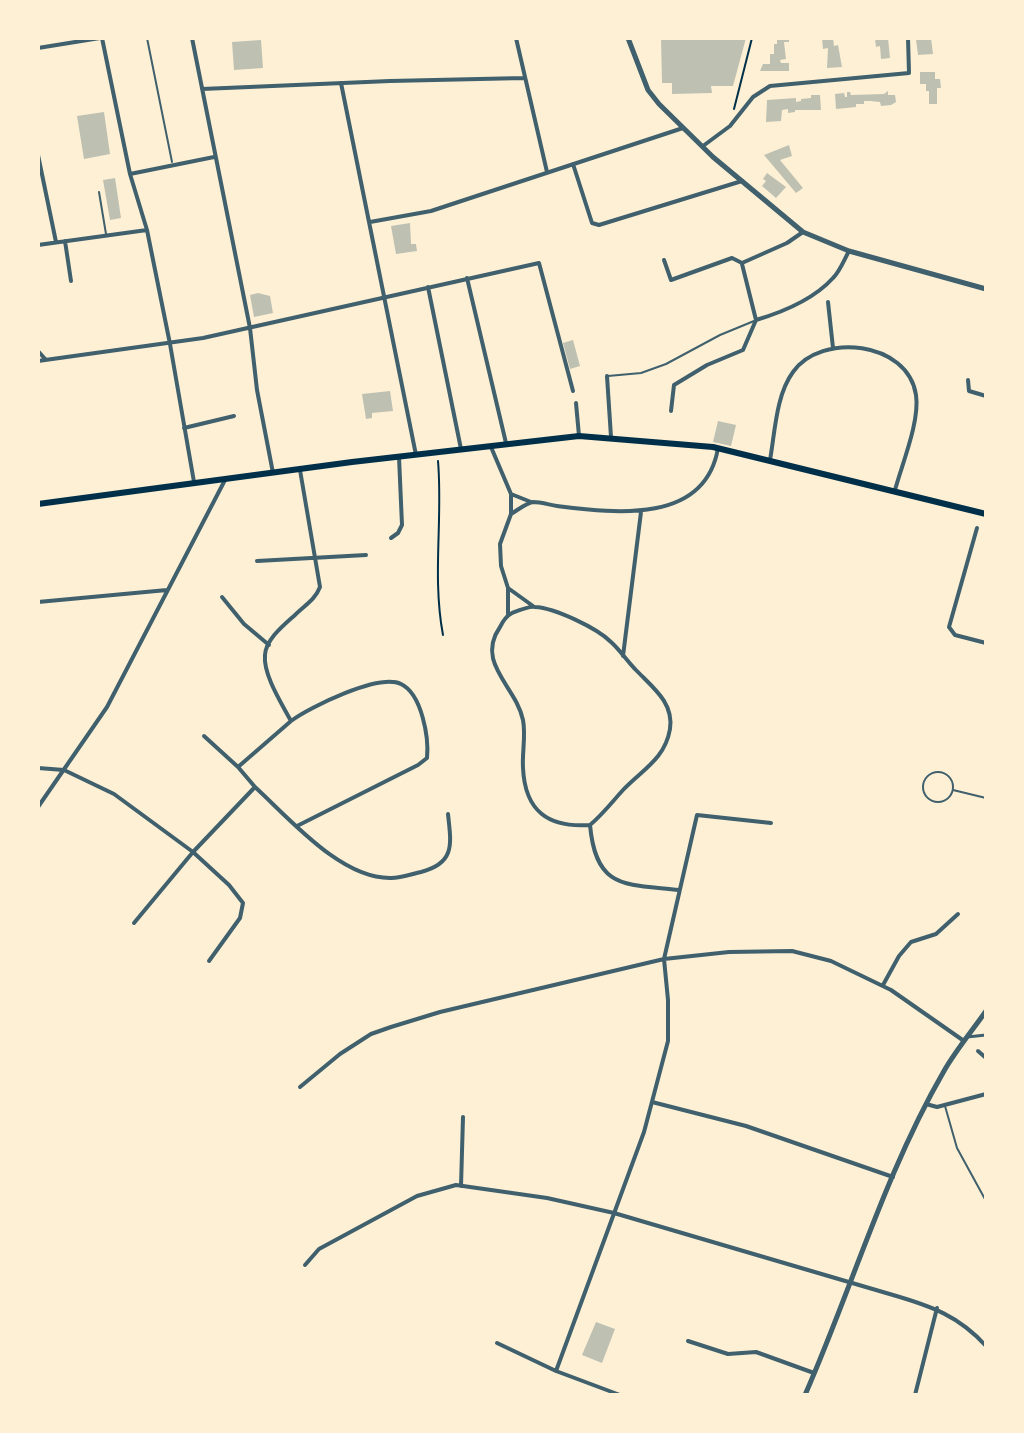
<!DOCTYPE html>
<html>
<head>
<meta charset="utf-8">
<style>
	body { margin:0 }
	#map { position:relative; width:1024px; height:1433px; overflow:hidden; background:#fdf0d5; font-family:Commissioner,sans-serif }
	canvas { display:block }
	.frame { position:absolute; inset:0; border:40px solid #fdf0d5; pointer-events:none }
</style>
</head>
<body>
<div id="map">
<canvas width="1024" height="1433"></canvas>
<div class="frame"></div>
</div>
<script>
const ctx = document.querySelector('canvas').getContext('2d');
ctx.lineJoin = 'round';
function paint(path, color) {
  ctx.fillStyle = color;
  ctx.fill(path, 'evenodd');
}
function strokePath(path, color, width, dash) {
  ctx.strokeStyle = color;
  ctx.lineWidth = width;
  ctx.lineCap = dash ? 'butt' : 'round';
  ctx.setLineDash(dash || []);
  ctx.stroke(path);
}
const building = new Path2D(`
	M661 38H746L733 86H711L712 93 672 94V83H662Z
	M777 38H789V42H784L786 59 780 60 781 63H789V71H760L763 64H770V54H774V44H777Z
	M822 38H833L834 46 838 45 842 67 827 68 828 48 823 49Z
	M875 38H888L890 58 881 59 880 46 876 47Z
	M931 38 933 54 918 55 916 39Z
	M261 40 263 68 234 70 232 42Z
	M920 72H935V79H940L941 88H937V104H929V91H926V84H920Z
	M888 91V95H895L896 102 891 105 881 106 880 102 870 101H864V104H856V107L836 109 835 94 844 93 845 97H847V92H850L851 95 884 94Z
	M811 95H820L821 110H795V112L788 113V109L782 110 781 121 766 122 767 100 796 98V102L801 101V99L811 98Z
	M104 112 110 154 84 159 77 116Z
	M789 145 792 156 780 160 803 188 796 193 764 155Z
	M767 173 786 187 776 198 762 186 766 181 763 179Z
	M115 178 121 218 110 220 103 180Z
	M410 223 411 244H416L417 251 396 254 391 226Z
	M258 293 270 296 273 313 254 317 250 295Z
	M573 340 580 366 570 369 563 343Z
	M390 391 393 411 372 413V418L366 419 362 394Z
	M718 421 736 425 731 446 713 442Z
	M596 1322 615 1329 602 1363 582 1355Z`);
const path = new Path2D(`
	M734 109 752 38
	M438 461C443 519 432 577 443 635`);
const service = new Path2D(`
	M147 38 172 162
	M99 192 106 234
	M608 376 641 373 666 364 720 335 754 321
	M923 787a15 15 0 1 1 30 0a15 15 0 1 1-30 0Z
	M953 790 986 798
	M945 1106 957 1148 986 1201`);
const pedestrian = new Path2D(`
	M967 1037 986 1035`);
const minor = new Path2D(`
	M102 38 130 174 147 230 170 344 194 482
	M192 38 250 328 257 390 273 473
	M516 38 547 172
	M38 48 100 38
	M341 83 416 455
	M202 89 390 81 524 78
	M703 146 730 126 753 97 770 86 909 73 908 38
	M38 155 56 242
	M573 164 592 223 599 225 742 181
	M130 174 214 157
	M370 222 431 211 683 128
	M65 241 71 281
	M38 245 147 230
	M664 260 671 280 732 258 742 263 787 243 803 232
	M742 264 756 320
	M467 278 506 443
	M428 287 461 449
	M828 302 833 348
	M756 320C783 312 814 299 833 278 840 271 844 260 849 251
	M38 351 46 360
	M38 361 203 338 539 263 573 391
	M607 376 611 437
	M968 380 969 391 986 396
	M576 403 579 436
	M671 411 674 385 707 365 743 350 756 320
	M184 428 234 416
	M491 447 511 494V514L500 544 501 566 508 588V615
	M770 460C775 432 776 395 793 372 821 332 908 341 916 395 920 421 902 464 895 490
	M511 494 531 502
	M511 514C518 510 526 503 533 502 541 502 550 505 557 506 614 513 705 525 718 448
	M977 528 949 627 955 635 986 643
	M391 538 398 533 402 525 399 457
	M257 561 366 555
	M508 588 533 606
	M222 597 244 624 269 645
	M38 602 167 590
	M623 656 641 512
	M291 721C310 707 379 673 401 684 422 694 429 738 427 758L418 765 297 826
	M204 736 238 767
	M38 768 64 770 114 794 193 852 229 885 243 903 240 918 209 961
	M255 787C290 819 341 879 391 878 401 878 412 874 421 872 456 863 451 843 448 814
	M38 807 107 707 225 480
	M590 825C603 814 612 802 623 790 642 770 665 759 670 729 674 702 652 687 635 669 627 661 620 650 611 642 597 628 555 608 535 607 529 606 517 611 512 613 506 616 503 621 500 627 475 663 516 686 523 720 526 736 522 752 523 768 525 811 548 828 590 825 596 890 625 884 679 890
	M134 923 193 852 255 787 238 767 291 721C282 704 263 675 265 655 266 639 284 625 295 615 305 605 315 600 320 587L300 470
	M883 985 899 956 911 942 936 934 958 914
	M978 1051 986 1058
	M300 1087 340 1054 371 1034 391 1027 440 1012 664 959 729 952 792 951 831 961 891 990 964 1041
	M652 1102 746 1126 893 1177
	M926 1104 937 1107 986 1094
	M461 1186 463 1117
	M305 1265 319 1249 417 1196 456 1185 547 1198 614 1213 893 1295C931 1306 959 1316 986 1346
	M688 1341 728 1354 756 1352 814 1373
	M497 1343 556 1371 620 1395
	M556 1371 644 1132 668 1041V1000L664 959 697 815 771 823
	M915 1395 937 1308`);
const tertiary = new Path2D(`
	M628 38 648 90 659 104 713 157 803 232 849 251 986 289
	M805 1395C852 1288 885 1173 944 1071 956 1050 972 1031 986 1011`);
const trunk = new Path2D(`
	M38 504 352 462 579 436 713 447 986 514`);
paint(building, '#bec0b2');
strokePath(path, '#003049', 2);
strokePath(service, '#3f606c', 2);
strokePath(pedestrian, '#3f606c', 3);
strokePath(minor, '#3f606c', 4);
strokePath(tertiary, '#3f606c', 5);
strokePath(trunk, '#003049', 6);
</script>
</body>
</html>
